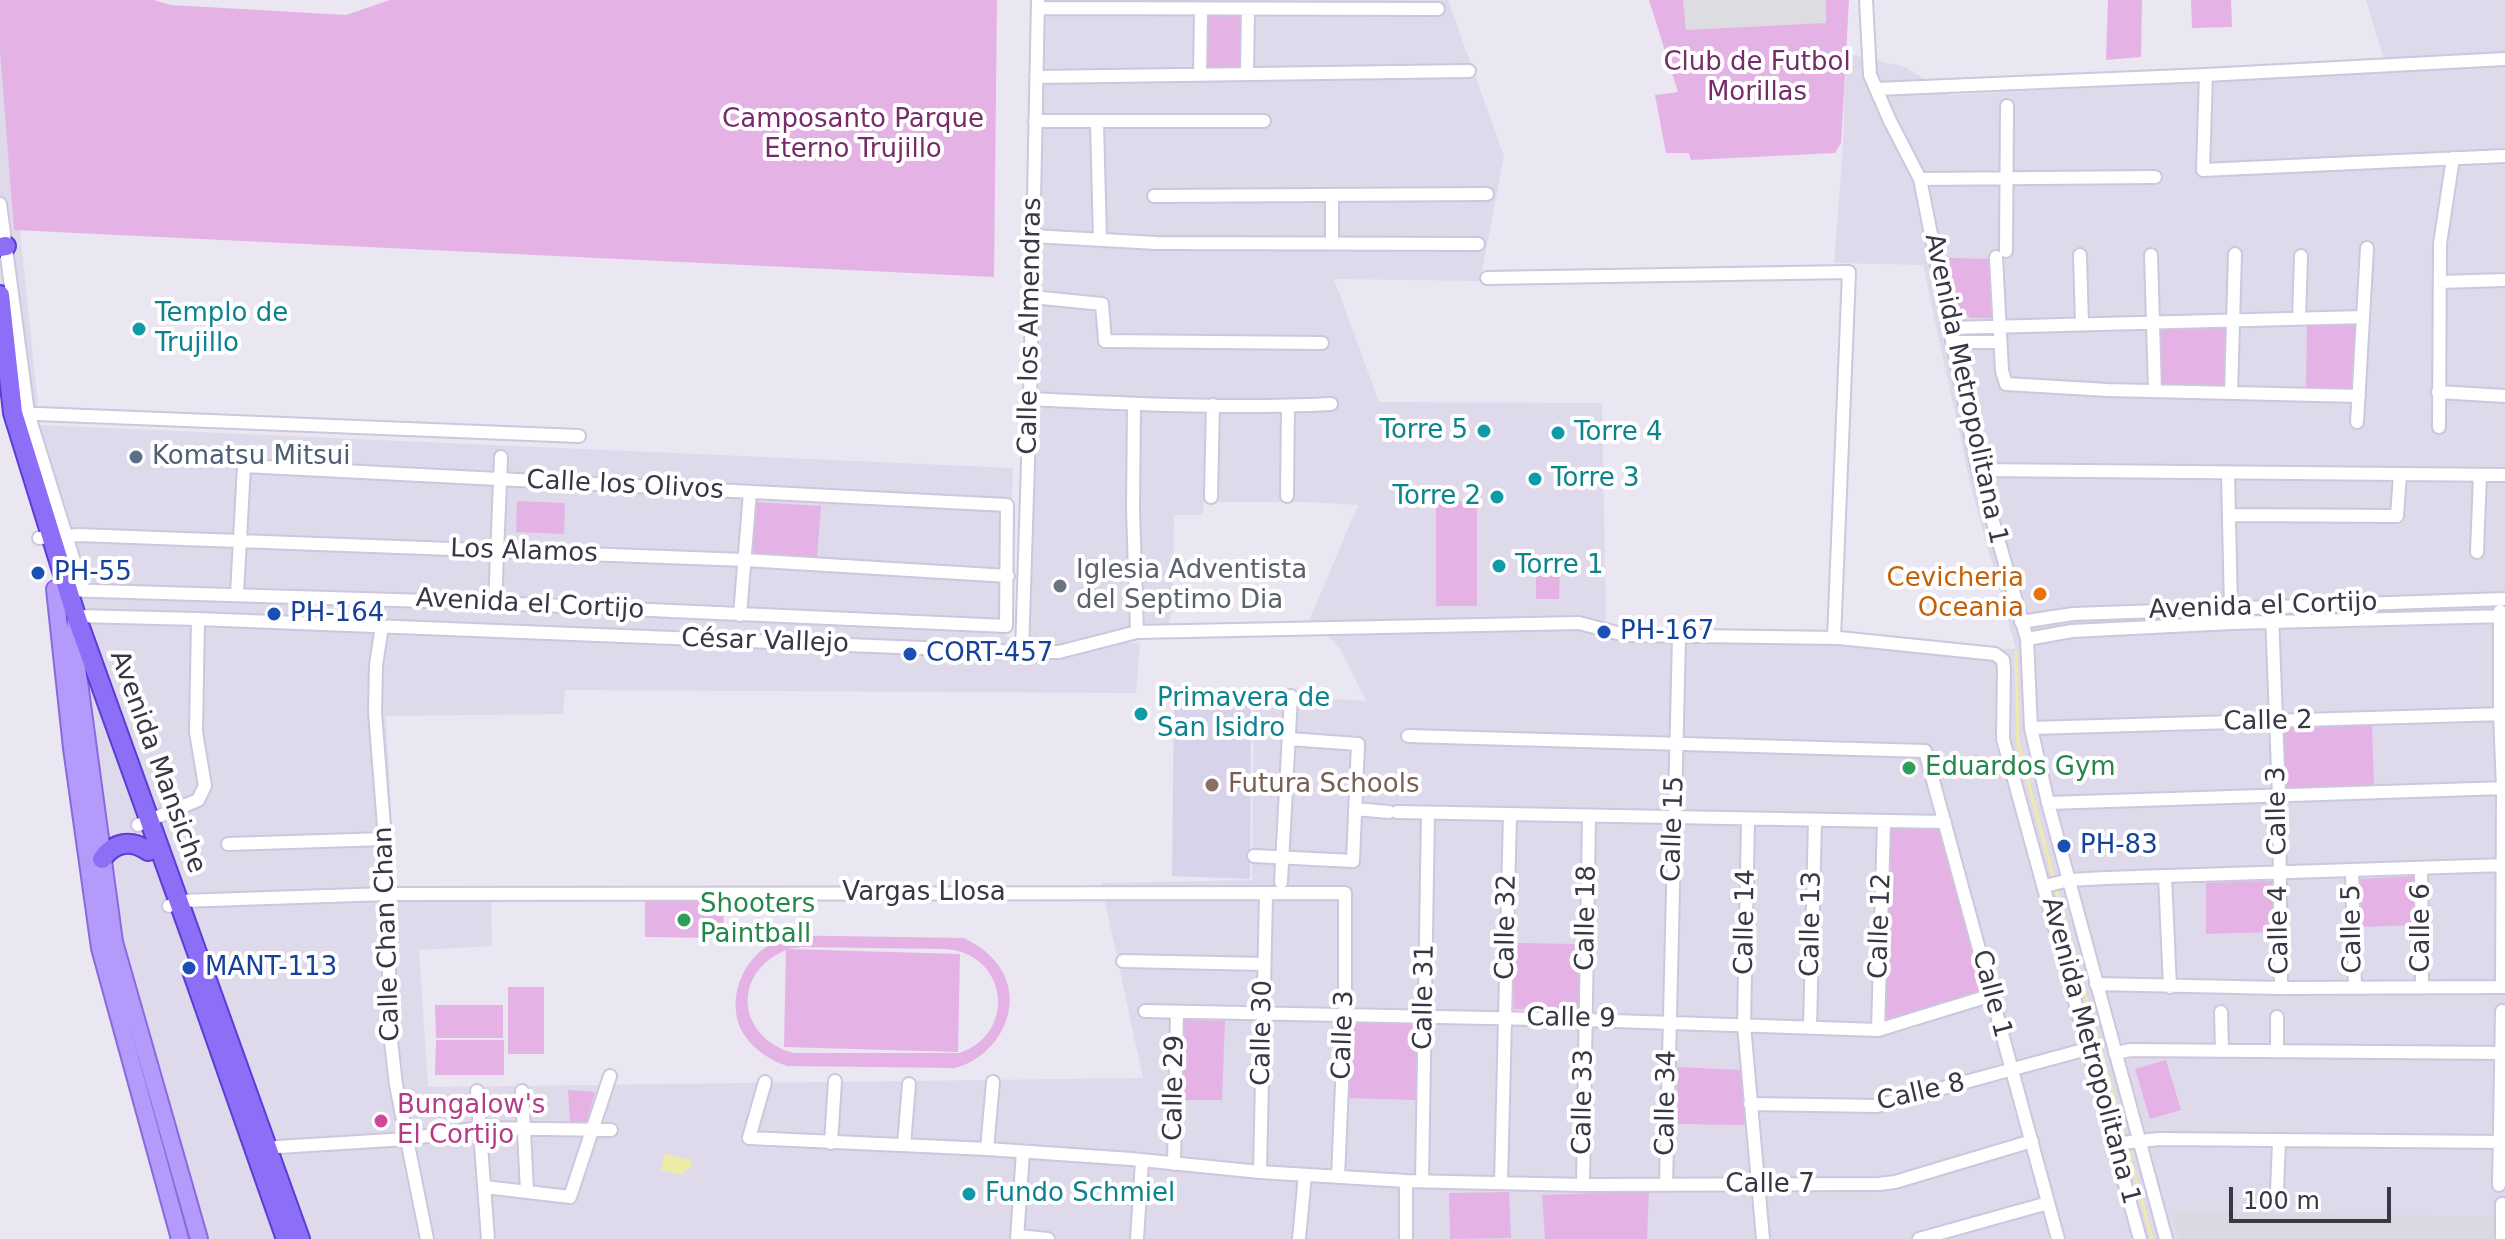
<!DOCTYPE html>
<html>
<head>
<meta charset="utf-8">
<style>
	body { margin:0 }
	#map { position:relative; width:2505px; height:1239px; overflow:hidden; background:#eae7f3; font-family:"DejaVu Sans",sans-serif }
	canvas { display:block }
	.scale { position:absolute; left:2229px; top:1187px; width:162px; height:36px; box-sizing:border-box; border:4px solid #393646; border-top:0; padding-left:10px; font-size:24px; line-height:28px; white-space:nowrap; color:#393646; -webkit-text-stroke:6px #fff; paint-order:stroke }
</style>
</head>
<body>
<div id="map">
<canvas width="2505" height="1239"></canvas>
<div class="scale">100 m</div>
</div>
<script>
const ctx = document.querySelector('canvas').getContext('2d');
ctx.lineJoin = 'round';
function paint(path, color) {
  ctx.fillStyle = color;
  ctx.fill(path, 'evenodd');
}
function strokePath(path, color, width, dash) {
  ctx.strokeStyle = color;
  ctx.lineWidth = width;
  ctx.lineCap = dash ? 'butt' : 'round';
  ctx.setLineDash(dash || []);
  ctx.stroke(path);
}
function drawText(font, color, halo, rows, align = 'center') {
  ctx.font = font + ' "DejaVu Sans",sans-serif';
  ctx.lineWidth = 8;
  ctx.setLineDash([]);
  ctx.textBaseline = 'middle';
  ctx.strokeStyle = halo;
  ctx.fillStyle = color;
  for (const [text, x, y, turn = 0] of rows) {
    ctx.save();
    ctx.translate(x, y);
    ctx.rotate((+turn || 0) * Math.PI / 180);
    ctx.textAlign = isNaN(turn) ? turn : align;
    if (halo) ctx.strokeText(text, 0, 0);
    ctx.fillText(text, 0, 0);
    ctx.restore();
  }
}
const residential = new Path2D(`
	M1045 0H1448L1504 156 1480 281 1334 279 1379 402 1602 403 1606 625 1836 643 2016 649 1972 492 1923 265 1834 263 1843 146 1845 53 1905 67 1950 95 2319 76 2385 64 2366 0H2505V1239H208L120 933 117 882 67 603 0 338V36L40 425 1013 468 1006 637 1022 638 1032 258ZM1204 502H1307L1358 505 1310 619 1340 648 1366 701 1254 694 1252 880 1101 883 1143 1078 428 1087 419 950 492 946 491 887 395 888 386 716 563 714 565 690 1136 693 1140 643 1104 642 1167 632 1173 607 1174 515H1203Z`);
const industrial = new Path2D(`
	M2172 1212 2494 1217V1239H2180Z`);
const education = new Path2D(`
	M1174 693H1251L1250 879 1172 876Z`);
const green = new Path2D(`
	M0 0H154L171 5 346 15 390 0H997L994 277 14 230 0 51Z
	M1649 0H1849L1841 143 1835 153 1691 160 1689 153H1666L1655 95 1678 92Z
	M2108 0H2142L2141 57 2106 60Z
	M2191 0H2231L2232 27 2192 28Z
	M1206 12 1244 13 1243 69H1205Z
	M1948 258 1992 259 1994 318H1970L1957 306Z
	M2359 323 2356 390 2306 388 2307 326Z
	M2229 324 2227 387 2159 385 2158 327Z
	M517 501 565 503 564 534 516 532Z
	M1436 501H1477V606H1436Z
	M753 502 821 506 817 557 752 555Z
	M1536 560H1560L1559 599H1536Z
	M2372 725 2374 786 2284 788 2282 727Z
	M1889 828 1943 829 1985 995 1885 1022Z
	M2416 876 2418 925 2359 927 2357 879Z
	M2272 881V932L2206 934V883Z
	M645 899 724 902 723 938 645 937Z
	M769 935 964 938C975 944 986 950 994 960 1029 999 1001 1056 955 1068L787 1066C772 1061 754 1050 745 1036 725 1007 739 963 768 946ZM802 947 945 949C1008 953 1018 1034 959 1053H793C737 1037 731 973 786 950L784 1047 958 1052 960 954 787 949Z
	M1514 943 1582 944 1579 1011 1514 1009Z
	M508 987H544V1054H508Z
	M435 1005H503V1038H436Z
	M1182 1020 1225 1021 1222 1100H1181Z
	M1351 1021 1418 1023 1416 1100 1349 1098Z
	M436 1040H504V1075H435Z
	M2166 1060 2181 1110 2150 1119 2135 1069Z
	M1677 1067 1742 1070 1746 1125 1678 1124Z
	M568 1090 595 1092 586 1124H570Z
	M1649 1191 1647 1239H1545L1542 1195Z
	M1509 1192 1511 1238 1450 1239 1449 1193Z`);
const parking = new Path2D(`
	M1683 0H1826V23L1686 30Z`);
const water = new Path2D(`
	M665 1154 692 1160 690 1169 685 1171 683 1175 661 1170Z`);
const stream = new Path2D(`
	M2016 652 2018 743 2054 880
	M2056 888 2125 1139
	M2127 1146 2152 1239`);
const minor = new Path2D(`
	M1866 0 1870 75 1890 121 1920 179 1978 470 2027 639 2031 728 2048 803 2166 1239
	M1038 8 1438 9
	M1247 74 1248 9
	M1200 75 1201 9
	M2206 75 2203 170 2505 156
	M1036 77 1469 71
	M1876 89 2206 75 2505 59
	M1035 121H1264
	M1097 122 1100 240
	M1920 179 2155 177
	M1332 195V243
	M1154 196 1487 194
	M0 204 28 413 83 590
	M1033 236 1156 243 1478 244
	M2006 251 2007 106
	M2080 255 2082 324
	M2151 255 2155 391
	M1996 257 2002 371 2006 384 2108 390 2359 396
	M1487 278 1849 272 1834 638
	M2440 282 2505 280
	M1032 297 1102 304 1105 341 1322 343
	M2299 318 2301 256
	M1950 328 2363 317
	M1952 342H2000
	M2438 392 2505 396
	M2231 393 2235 254
	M1030 399C1130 404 1231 409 1331 404
	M1134 404 1133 510 1137 632
	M13 413 579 436
	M2357 422 2367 248
	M2439 427 2440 244 2453 158
	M1978 470 2505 475
	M2228 474 2231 608
	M1287 496 1288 406
	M1211 497 1213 405
	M2229 515 2397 516 2400 474
	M39 538 78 535 745 560 1008 576
	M2477 552 2480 475
	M63 590 495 603 1006 626 1007 505 244 466 237 594
	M495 603 501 457
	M2500 611V714L2503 788 2502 987
	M2272 614 2279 797 2281 988
	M740 615 750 492
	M76 616 198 619 1022 652H1059L1137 632 1579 623 1625 635 1839 638 1995 654 2003 660 2004 669 2003 739 2140 1239
	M2021 622 2073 614 2505 599
	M382 626 376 665 375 712 385 839 391 1041 396 1085 427 1239
	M2027 639 2072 631 2232 623 2505 616
	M1022 652 1030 399 1038 0
	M2031 728 2505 714
	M1408 736 1925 751 2058 1239
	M2048 803 2505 788
	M1355 809 1389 812
	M1397 812 1945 822
	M1748 819 1744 1025 1763 1239
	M138 825 198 800 205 786 196 732 198 619
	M228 844 385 839
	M1254 856 1353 861 1358 744 1289 739
	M2421 868 2422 987
	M2352 870 2355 988
	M2165 876 2170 987
	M1281 882 1291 696
	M2045 886 2069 880 2106 878 2505 865
	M169 906 180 901 387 894 1345 893V1015L1338 1177
	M1123 961 1264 964
	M2096 984 2281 988 2505 987
	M1145 1011 1585 1020 1878 1030 1992 995
	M2221 1012 2222 1051
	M1810 1028 1815 820
	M1878 1030 1884 821
	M2277 1051V1017
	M2115 1053 2131 1050 2505 1053
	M765 1082 749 1138 987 1149 1131 1159 1260 1172 1406 1181 1583 1185 1879 1184 1895 1182 2032 1141
	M477 1091 488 1239
	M522 1091 527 1191
	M1750 1104 1877 1106 2087 1049
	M831 1143 835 1081
	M2113 1144 2159 1139 2505 1142
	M904 1145 909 1084
	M262 1148 407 1139 479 1128 611 1130
	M987 1149 993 1082
	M1174 1164 1177 1012
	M1260 1172 1266 894
	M1422 1181 1428 813
	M1501 1183 1510 814
	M1583 1185 1589 817
	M1666 1185 1679 637
	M2499 1185 2502 1011
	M485 1187 570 1197 610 1076
	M2277 1191 2279 1141
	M1018 1236 1048 1239
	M1017 1239 1023 1152
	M1137 1239 1142 1161
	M1299 1239 1305 1175
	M1406 1239V1181
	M1919 1239 2048 1203
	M2502 1239V1204`);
const major = new Path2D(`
	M55 589 72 748 100 948 180 1239
	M76 617 74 645 114 942 199 1239`);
const highway = new Path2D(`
	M0 247 6 246
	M0 295 13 413 76 616 300 1239
	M102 859C114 842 131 839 148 851
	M192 971 286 1239`);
const markers = [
	[139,329,8,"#0f9aa8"],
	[1484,431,8,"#0f9aa8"],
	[1558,433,8,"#0f9aa8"],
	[136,457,8,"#5c6f8a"],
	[1535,479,8,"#0f9aa8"],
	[1497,497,8,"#0f9aa8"],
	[1499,566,8,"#0f9aa8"],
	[38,573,8,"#1a4fb4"],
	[1060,586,8,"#6b7280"],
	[2040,594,8,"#e8710a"],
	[274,614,8,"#1a4fb4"],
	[1604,632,8,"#1a4fb4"],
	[910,654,8,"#1a4fb4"],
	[1141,714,8,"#0f9aa8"],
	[1909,768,8,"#2e9e5b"],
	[1212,785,8,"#8d6e63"],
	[2064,846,8,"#1a4fb4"],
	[684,920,8,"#2e9e5b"],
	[189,968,8,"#1a4fb4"],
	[381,1121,8,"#d1479c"],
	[969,1194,8,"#0f9aa8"]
];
const parkNames = [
	["Club de Futbol",1757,63],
	["Morillas",1757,93],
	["Camposanto Parque",853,120],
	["Eterno Trujillo",853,150]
];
const cultureNames = [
	["Templo de",155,314],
	["Trujillo",155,344],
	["Torre 5",1468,431,"right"],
	["Torre 4",1574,433],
	["Torre 3",1551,479],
	["Torre 2",1481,497,"right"],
	["Torre 1",1515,566],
	["Primavera de",1157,699],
	["San Isidro",1157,729],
	["Fundo Schmiel",985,1194]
];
const streetNames = [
	["Calle los Almendras",1031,326,-89],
	["Avenida Metropolitana 1",1965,389,78],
	["Calle los Olivos",625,486,3],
	["Los Alamos",524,552,2],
	["Avenida el Cortijo",530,605,3],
	["Avenida el Cortijo",2263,607,-2],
	["César Vallejo",765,642,2],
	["Calle 2",2268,722,-1],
	["Avenida Mansiche",157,762,70],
	["Calle 3",2278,811,-91],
	["Calle 15",1674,829,-88],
	["Vargas Llosa",924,893],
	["Calle 18",1587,918,-89],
	["Calle 14",1746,922,-89],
	["Calle 13",1812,924,-89],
	["Calle 12",1881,926,-88],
	["Calle 32",1507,927,-89],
	["Calle 6",2422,928,-90],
	["Calle 5",2353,929,-91],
	["Calle 4",2280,930,-91],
	["Calle Chan Chan",388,934,-92],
	["Calle 1",1991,994,75],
	["Calle 31",1425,997,-89],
	["Calle 9",1571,1019,1],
	["Calle 30",1263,1033,-89],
	["Calle 3",1344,1035,-88],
	["Avenida Metropolitana 1",2090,1051,75],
	["Calle 29",1175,1088,-89],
	["Calle 8",1921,1093,-13],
	["Calle 33",1584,1102,-89],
	["Calle 34",1667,1103,-89],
	["Calle 7",1770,1185]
];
const serviceNames = [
	["Komatsu Mitsui",152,457]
];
const worshipNames = [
	["Iglesia Adventista",1076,571],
	["del Septimo Dia",1076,601]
];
const transitNames = [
	["PH-55",54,573],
	["PH-164",290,614],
	["PH-167",1620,632],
	["CORT-457",926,654],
	["PH-83",2080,846],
	["MANT-113",205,968]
];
const foodNames = [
	["Cevicheria",2024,579],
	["Oceania",2024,609]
];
const leisureNames = [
	["Eduardos Gym",1925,768],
	["Shooters",700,905],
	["Paintball",700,935]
];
const educationNames = [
	["Futura Schools",1228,785]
];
const hotelNames = [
	["Bungalow's",397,1106],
	["El Cortijo",397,1136]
];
paint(residential, '#dedaeb');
paint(industrial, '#dad9e2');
paint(education, '#d9d2eb');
paint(green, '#e5b2e5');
paint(parking, '#dddce1');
paint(water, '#edeba6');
strokePath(stream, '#edeba6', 3);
strokePath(minor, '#ccc7dc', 16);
strokePath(major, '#886ade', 20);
strokePath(highway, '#5b3ed6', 22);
strokePath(minor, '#fff', 12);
strokePath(major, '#b49afa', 16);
strokePath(highway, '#8d6ef7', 18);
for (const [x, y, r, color] of markers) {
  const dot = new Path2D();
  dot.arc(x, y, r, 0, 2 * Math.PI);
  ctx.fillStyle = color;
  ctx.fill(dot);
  strokePath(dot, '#fff', 3);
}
drawText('26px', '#752c68', '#fff', parkNames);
drawText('26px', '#0d838f', '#fff', cultureNames, 'left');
drawText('26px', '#393646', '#fff', streetNames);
drawText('26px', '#4e5e75', '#fff', serviceNames, 'left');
drawText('26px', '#5b616d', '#fff', worshipNames, 'left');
drawText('26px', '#164399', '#fff', transitNames, 'left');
drawText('26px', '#c56008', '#fff', foodNames, 'right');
drawText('26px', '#27864d', '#fff', leisureNames, 'left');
drawText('26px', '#785e54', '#fff', educationNames, 'left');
drawText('26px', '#b23c85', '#fff', hotelNames, 'left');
</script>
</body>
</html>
